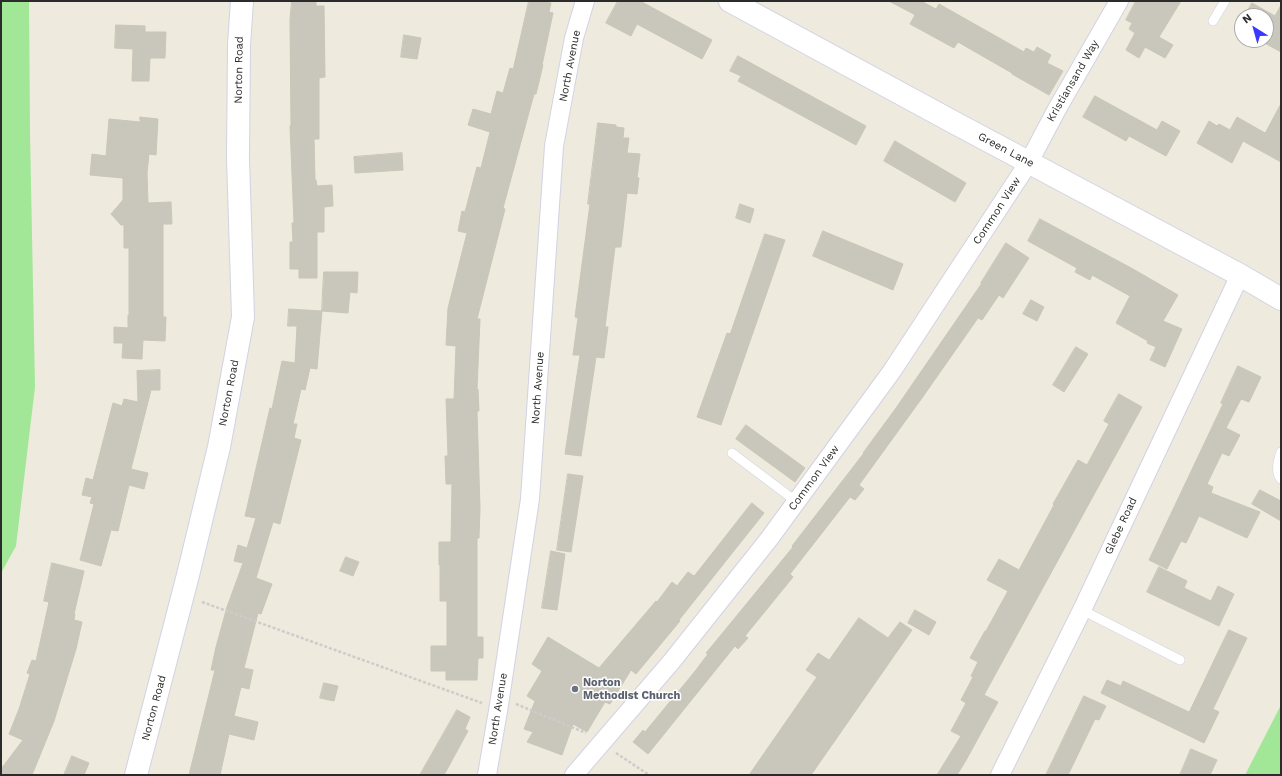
<!DOCTYPE html>
<html>
<head>
<meta charset="utf-8">
<style>
	body { margin:0 }
	#map { position:relative; width:1282px; height:776px; overflow:hidden; background:#eeeadd; font-family:"Work Sans",sans-serif }
	canvas { display:block }
	.frame { position:absolute; inset:0; border:2px solid #2b2b2b; pointer-events:none }
	.north { position:absolute; left:1234px; top:8px; width:40px; height:40px; box-sizing:border-box; background:#fff; border:1px solid #aaa; border-radius:50%; rotate:323deg; font-size:11px; font-weight:700; line-height:16px; text-align:center; color:#2b2b2b }
	.north::after { content:''; display:block; margin:auto; width:14px; height:18px; background:#3c39ff; clip-path:polygon(50% 0,100% 100%,50% 72%,0 100%) }
</style>
</head>
<body>
<div id="map">
<canvas width="1282" height="776"></canvas>
<div class="frame"></div>
<div class="north">N</div>
</div>
<script>
const ctx = document.querySelector('canvas').getContext('2d');
ctx.lineJoin = 'round';
function paint(path, color) {
  ctx.fillStyle = color;
  ctx.fill(path, 'evenodd');
}
function strokePath(path, color, width, dash) {
  ctx.strokeStyle = color;
  ctx.lineWidth = width;
  ctx.lineCap = dash ? 'butt' : 'round';
  ctx.setLineDash(dash || []);
  ctx.stroke(path);
}
function drawText(font, color, halo, rows, align = 'center') {
  ctx.font = font + ' "Work Sans",sans-serif';
  ctx.lineWidth = 3;
  ctx.setLineDash([]);
  ctx.textBaseline = 'middle';
  ctx.strokeStyle = halo;
  ctx.fillStyle = color;
  for (const [text, x, y, turn = 0] of rows) {
    ctx.save();
    ctx.translate(x, y);
    ctx.rotate((+turn || 0) * Math.PI / 180);
    ctx.textAlign = isNaN(turn) ? turn : align;
    if (halo) ctx.strokeText(text, 0, 0);
    ctx.fillText(text, 0, 0);
    ctx.restore();
  }
}
const green = new Path2D(`
	M1 1H29L30 134 35 387 16 546 1 573Z
	M1281 705V775H1245Z`);
const building = new Path2D(`
	M292 1H316V6H324L325 77 319 78V139H314L315 180H316L317 186 332 185 333 206 324 207V232H317V278H299V269H290V242H293L292 223H294L290 126H291L290 20Z
	M529 1H542L551 3 549 12 553 13 542 65H543L536 94H534L503 208 505 209 477 319H480L477 389H478L479 411H477L480 508 479 538H477V637H483V658H478L477 680H446V671H431V646H447V601H440V565H439V542H451L452 484H446L445 456H448L446 399H454L456 346 446 345 448 308 467 233 458 231 462 211 465 212 477 167 481 168 490 132 468 125 473 109 491 114 497 91 503 93 510 68 513 69Z
	M618 1H640L712 40 702 59 637 24 631 36 606 23Z
	M889 1H921L936 9 939 4 1024 52 1026 48 1034 52 1037 47 1051 55 1047 63 1063 71 1049 95 1012 74V73L958 42 954 48 910 24 915 15Z
	M1136 1H1181L1159 37 1173 45 1165 58 1145 47 1139 58 1126 50 1135 33 1129 29 1132 23 1126 20Z
	M1252 3 1275 16 1281 5V52L1261 41 1262 40H1266V16H1245Z
	M116 25 145 26V32H166L165 58H150L149 81H132L133 49 115 48Z
	M404 35 421 38 417 59 401 57Z
	M738 56 866 126 856 145 738 81 741 76 730 71Z
	M1095 96 1157 130 1162 121 1180 131 1166 156 1129 136 1126 141 1083 117Z
	M1281 104V162L1243 141 1232 163 1197 143 1209 121 1217 126 1219 124 1230 130 1237 117 1265 133Z
	M140 117 158 119 156 155 149 154 147 173 148 203 171 202 172 224H163V317H166L165 341 143 340 142 359 122 358 123 343H114V327L128 328V315L129 316V248H124V225H121L111 214 123 200V178L90 175 92 154 106 156 109 119 140 122Z
	M598 123 616 125V127L624 128 623 138H629L627 153 640 154 637 178H639L637 194 627 193 621 247H615L605 327H608L604 358 596 357 581 456 565 454 580 355H573L578 318 575 317 590 204H588Z
	M895 141 966 183 955 202 884 161Z
	M402 153 403 170 355 173 354 157Z
	M740 204 754 209 750 223 736 218Z
	M1040 219 1133 269 1178 295 1163 321 1182 329 1165 367 1150 360 1156 347 1147 343 1148 341 1116 323 1130 296 1092 275 1090 280 1075 272 1077 268 1028 241Z
	M823 231 903 264 893 290 813 256Z
	M765 234 785 240 721 425 697 417 727 333 730 334Z
	M1006 243 1029 258 1003 298 999 295 982 320 978 318 922 398 859 485 864 489 855 500 850 497 790 574 793 577 745 636 748 638 738 649 735 646 648 754 633 742 643 730 645 732 696 670 708 654 706 653 716 641 793 547 792 546 864 453H863L896 408 982 283H981Z
	M324 272H358L357 293 350 292 348 313 322 311Z
	M1031 300 1044 307 1037 321 1023 314Z
	M289 309 322 311 317 369 310 368 305 390 301 389 293 424H297L294 438 301 440 280 524 273 522 256 578 272 584 261 614 258 613 244 668 253 670 249 689 241 687 234 716 258 722 254 740 229 734 220 775H189L215 670H211L216 647 227 607 243 563 234 561 238 545 247 548 256 518 245 516 270 408 272 409 282 361 295 363 297 326H288Z
	M1076 347 1088 354 1064 392 1053 385Z
	M1238 366 1261 377 1249 402 1241 399 1226 428 1240 435 1229 456 1222 453 1207 484 1213 487 1211 493 1260 512 1247 538 1199 516 1186 543 1181 541 1167 569 1149 560 1223 404 1221 403Z
	M160 370V390H151L131 469 148 473 144 489 129 485 118 531 111 530 101 566 80 560 94 504 90 503 92 497 82 495 86 478 93 480 113 403 122 406 124 399 138 402 137 371Z
	M1119 394 1142 407 984 695 998 702 965 762 957 775H937L961 736 951 731 966 703 961 700 973 677 971 676 978 662 970 658 985 631H986L1008 591 987 580 999 559 1019 570 1054 505 1053 504 1078 460 1087 465 1109 424 1104 421Z
	M746 425 805 468 795 482 736 439Z
	M568 474 583 476 571 552 557 550Z
	M1260 490 1281 501V521L1252 504Z
	M752 503 764 513 679 620 680 621 636 674 631 670 610 704 605 702 587 732 573 724 562 755 527 742 533 732 524 729 535 701 527 696 542 671 532 664 548 637 599 668 656 601 657 602 672 582 677 586 688 572 694 576Z
	M551 551 565 554 557 610 542 608Z
	M346 557 359 562 353 576 340 571Z
	M52 563 84 571 74 614H75L74 620 82 622 76 649 54 721 32 775H1V769L23 740 9 734 19 709 30 674 27 673 32 660 36 661 49 602 44 601Z
	M1159 567 1187 581 1184 588 1211 601 1218 586 1234 594 1219 626 1147 592Z
	M915 610 936 622 929 635 908 623Z
	M859 618 888 638 900 622 912 630 811 775H749L817 677 806 670 818 653 829 660Z
	M1229 630 1247 638 1213 709 1219 712 1204 743 1101 693 1107 680 1121 686 1123 681 1189 712Z
	M324 683 338 686 334 701 320 698Z
	M1084 696 1106 706 1099 720 1095 719 1068 775H1046Z
	M457 710 470 717 465 729 468 731 444 775H420Z
	M1191 749 1217 760 1210 775H1180Z
	M72 756 89 763 84 775H64Z`);
const path = new Path2D(`
	M202 602 482 703
	M516 704 586 733
	M616 753 649 775`);
const service = new Path2D(`
	M1213 21 1225 1
	M1281 452C1278 461 1275 472 1281 479
	M732 453 797 502
	M1082 610 1180 660`);
const minor = new Path2D(`
	M487 775 499 705 530 499 554 146 574 38 585 1
	M574 775 672 661 769 539 892 371 1029 162 1057 109 1119 1
	M1000 775 1082 610 1240 275`);
const tertiary = new Path2D(`
	M730 1 955 123 1240 275 1281 299
	M136 775 188 575 219 447 243 317 238 159 239 45 242 1`);
const markers = [
	[575,689,4,"#6b7280"]
];
const streetNames = [
	["North Avenue",570,66,-79],
	["Norton Road",239,70,-89],
	["Kristiansand Way",1073,81,-60],
	["Green Lane",1006,150,28],
	["Common View",997,211,-57],
	["North Avenue",538,388,-86],
	["Norton Road",229,393,-79],
	["Common View",814,478,-54],
	["Glebe Road",1121,526,-65],
	["Norton Road",154,708,-75],
	["North Avenue",498,709,-81]
];
const worshipNames = [
	["Norton",583,683],
	["Methodist Church",583,696]
];
paint(green, '#a2e697');
paint(building, '#c9c6bc');
strokePath(building, '#c9c6b6', 1);
strokePath(service, '#d2d2e5', 10);
strokePath(minor, '#d2d2e5', 20);
strokePath(tertiary, '#d2d2e5', 24);
strokePath(path, '#ccc', 2.5, [3, 2]);
strokePath(service, '#fff', 9);
strokePath(minor, '#fff', 18);
strokePath(tertiary, '#fff', 22);
for (const [x, y, r, color] of markers) {
  const dot = new Path2D();
  dot.arc(x, y, r, 0, 2 * Math.PI);
  ctx.fillStyle = color;
  ctx.fill(dot);
  strokePath(dot, '#fff', 1.5);
}
drawText('11px', '#2b2b2b', '#fff', streetNames);
drawText('bold 11px', '#5b616d', '#fff', worshipNames, 'left');
</script>
</body>
</html>
